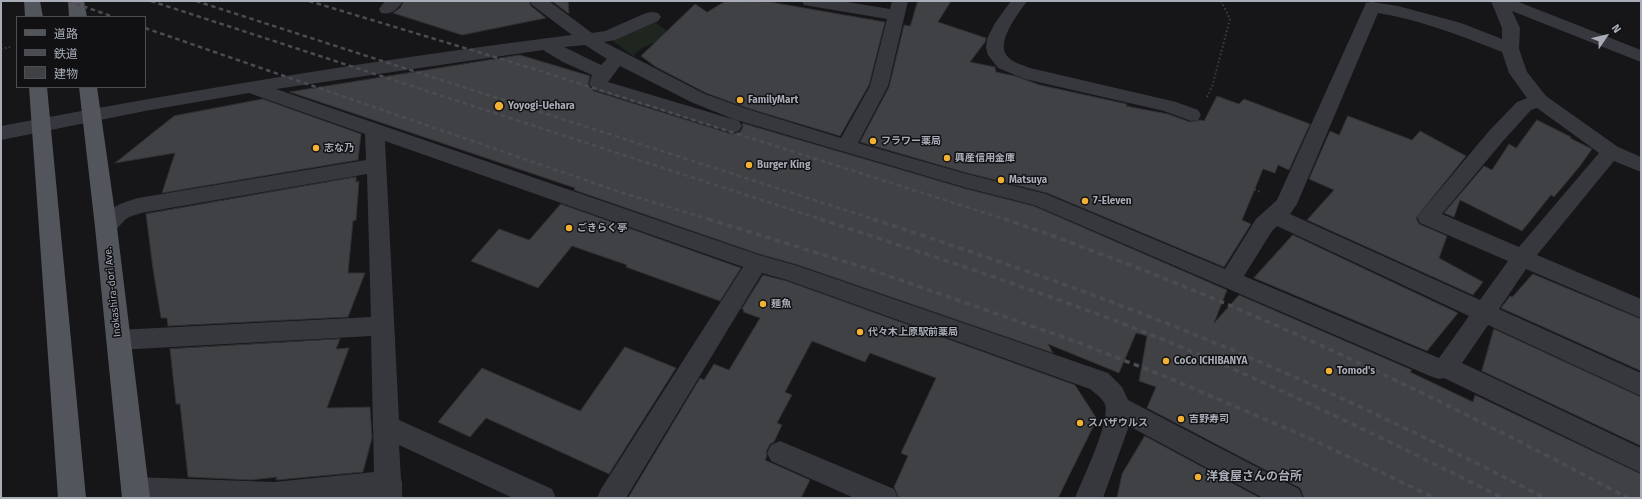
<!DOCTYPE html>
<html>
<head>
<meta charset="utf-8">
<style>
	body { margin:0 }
	#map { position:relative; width:1642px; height:499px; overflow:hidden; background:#161618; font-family:"Fira Sans","Noto Sans JP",sans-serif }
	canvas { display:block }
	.frame { position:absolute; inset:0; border:2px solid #a8adb8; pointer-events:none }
	.legend { position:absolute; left:16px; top:16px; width:130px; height:72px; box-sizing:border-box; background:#111113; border:1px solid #4d4f55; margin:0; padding:5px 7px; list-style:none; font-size:12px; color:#a8adb8 }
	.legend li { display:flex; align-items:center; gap:8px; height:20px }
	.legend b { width:20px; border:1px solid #4d4f55 }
	.north { position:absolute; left:1586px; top:16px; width:40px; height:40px; -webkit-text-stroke:3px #111113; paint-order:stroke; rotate:55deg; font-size:11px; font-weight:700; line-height:16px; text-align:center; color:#a8adb8 }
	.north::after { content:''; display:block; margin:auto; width:14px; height:18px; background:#a8adb8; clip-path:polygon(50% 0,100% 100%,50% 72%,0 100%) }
</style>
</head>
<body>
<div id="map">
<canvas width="1642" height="499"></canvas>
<div class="frame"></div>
<ul class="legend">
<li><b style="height:5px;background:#53555c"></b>道路</li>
<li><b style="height:5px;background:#4a4c52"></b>鉄道</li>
<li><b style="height:11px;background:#404145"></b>建物</li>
</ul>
<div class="north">N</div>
</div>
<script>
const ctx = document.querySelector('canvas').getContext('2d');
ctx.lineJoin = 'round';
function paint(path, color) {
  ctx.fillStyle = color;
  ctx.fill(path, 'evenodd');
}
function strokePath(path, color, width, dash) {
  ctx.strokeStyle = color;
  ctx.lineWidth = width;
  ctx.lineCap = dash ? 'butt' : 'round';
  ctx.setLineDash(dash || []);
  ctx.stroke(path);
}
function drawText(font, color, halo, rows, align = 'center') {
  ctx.font = font + ' "Fira Sans","Noto Sans JP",sans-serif';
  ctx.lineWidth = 3;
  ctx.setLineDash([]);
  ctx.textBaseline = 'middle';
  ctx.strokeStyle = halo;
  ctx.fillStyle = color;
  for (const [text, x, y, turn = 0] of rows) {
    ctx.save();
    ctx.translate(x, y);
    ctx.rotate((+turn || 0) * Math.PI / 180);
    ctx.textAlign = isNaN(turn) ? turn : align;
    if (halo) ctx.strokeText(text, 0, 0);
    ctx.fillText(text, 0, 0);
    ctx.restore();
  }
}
const green = new Path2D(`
	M655 22 672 35 642 48 633 56 613 41 619 35Z`);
const building = new Path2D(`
	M404 1H529L531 6 546 18 462 35 393 13 400 8Z
	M552 1H568L569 13H568Z
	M726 1 770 2 885 22 869 85 840 136 747 108 706 93 656 67 641 56 695 4 707 12Z
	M918 1H951L938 22 986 38 985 42 970 62 995 67 996 72 1015 76 1040 85 1127 104 1126 106 1168 114 1190 122 1200 120 1204 121 1217 96 1239 104 1244 99 1310 124 1289 170 1278 165 1275 173 1263 169 1242 220 1251 224 1224 267 1047 193 967 173 860 142 889 87 904 25 910 26Z
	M520 55 590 76 588 85 594 91 732 134 740 132 743 127 742 123 967 189 1034 206 1227 290 1214 323 1239 295 1412 370 1410 372 1473 402 1475 395 1641 474V498H1304L1300 488 1147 408 1156 387 1139 381 1147 336 1136 333 1119 373 1048 344 1053 353 798 265 759 254 574 190 575 188 290 92Z
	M263 99 361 134 358 160 162 193 175 153 115 163 174 116Z
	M1348 116 1412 140 1420 131 1466 156 1416 218 1419 224 1447 236 1439 258 1483 282 1473 295 1307 220 1334 190 1309 179 1330 131 1339 135Z
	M1537 120 1571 137 1570 138 1592 149 1580 166 1554 197 1551 195 1522 231 1460 200 1454 217 1444 213 1484 166 1492 170 1509 144 1516 148Z
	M356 177V182L359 181 356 220 353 221 348 273H365L348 317 168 326 167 318H161L153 269 146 214Z
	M561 204 741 268 720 301 626 267 627 265 572 246 538 288 471 261 499 229 529 240Z
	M1293 235 1458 313 1427 351 1254 278Z
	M1533 274 1641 319V371L1501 308 1510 296 1512 297Z
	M763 275 787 281 1075 385 1097 419 1058 498H899L894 487 908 456 901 453 936 378 870 353 865 362 812 341 785 392 792 395 777 423 782 425 774 442 770 444 766 452 767 456 765 460 810 480 801 498H628L700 378 704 380 714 364 729 370 760 318 743 312 744 310 742 309Z
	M1494 329 1641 397V446L1482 371Z
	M340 339 336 349 349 348 327 408 370 407 372 438 363 472 276 480 277 477 251 480 188 477 180 404H176L170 349Z
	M625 347 676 368 609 474 486 418 470 437 438 422 482 368 580 411Z
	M1145 436 1260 498H1117L1122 474Z`);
const path = new Path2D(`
	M673 31C687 37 701 44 716 47 742 52 769 48 796 52 817 56 837 64 856 74
	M1 49 10 47
	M904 93 945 104 998 107 1118 154 1179 156 1260 192
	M1207 97 1212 87 1230 19 1221 1
	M1179 156 1177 149 1181 135
	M1334 214 1394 208 1404 211`);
const minor = new Path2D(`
	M385 1H403C397 10 392 15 381 13L379 9Z
	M530 1H549L592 33 605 31 646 13 652 12 658 13 661 17 658 21 615 40 604 42 705 94 747 109 841 138 870 86 887 19 810 6 804 5 802 1H841L890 9 892 1H908L888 86 858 143 967 174 1046 194 1225 269 1256 219 1277 200 1366 3 1372 2 1398 6 1461 23 1502 39V28L1491 1H1516L1641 50V62L1512 11 1520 28 1519 49 1527 72 1546 96 1618 147 1641 157V172L1614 161 1537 255 1641 299V318L1526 269 1499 309 1641 373V396L1488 325 1462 363 1641 448V473L1444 378 1439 379 1430 376 1034 205 967 188 733 119 691 102 620 66 608 82 739 121 742 126 739 131 732 133 594 90 589 84 592 75 563 62 543 50 276 89 759 255 798 266 1108 373 1122 387 1128 400 1299 489 1303 498H1263L1129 426 1103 498H1075C1082 480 1111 421 1105 404 1102 398 1095 393 1090 389L787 280 762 273 626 498H597L601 489 743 267 385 141 399 420 552 489 556 498H513L399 445 401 479 402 483V498H125L121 490 125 481 135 477 274 482 374 472 371 336 118 350 110 347 106 340 110 333 118 330 371 317 367 174 141 213C136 215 129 216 125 220 115 229 115 238 98 233L95 227C105 208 119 204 138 198L366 160 365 134 249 93 145 111 1 140V126C190 90 381 59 572 35L532 5ZM1378 13C1421 20 1462 36 1502 52L1509 73 1527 98 1517 102 1489 131 1417 217 1420 223 1508 261 1480 300 1290 214 1297 204ZM585 45 607 59 601 65 564 47ZM1537 108 1599 153 1519 247 1442 214 1503 141 1531 110ZM1277 226 1469 316 1439 358 1244 276 1272 231Z
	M1011 1H1027C1019 13 994 43 1008 57 1013 63 1023 65 1030 68L1176 102 1198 110 1201 115 1198 120 1191 121 1164 111 1025 79 998 68 988 55 986 48 987 39 995 23Z
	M780 441 894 489 898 498H854L771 461 767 453 771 445Z`);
const major = new Path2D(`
	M24 1H40L43 17H25Z
	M68 1H84L87 17H69Z
	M29 87H47L86 498H58Z
	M79 87H97L117 227 150 498H122L95 227Z`);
const railFar1 = new Path2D(`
	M68 1 114 17
	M151 1 823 220
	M196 1 876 220
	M309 1 534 69 1007 220
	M145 28 623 193 711 220`);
const rail = new Path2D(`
	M708 219 872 270 1077 342 1164 376 1311 439 1435 498
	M820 219C938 258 1059 297 1174 344 1286 390 1394 444 1503 498
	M873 219C967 250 1061 282 1153 318 1287 370 1417 432 1545 498
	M1004 219C1042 231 1079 246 1117 260 1293 327 1462 410 1628 498`);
const markers = [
	[740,100,4,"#f2b134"],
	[499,106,5,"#f2b134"],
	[873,141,4,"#f2b134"],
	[316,148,4,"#f2b134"],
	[947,158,4,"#f2b134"],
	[749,165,4,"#f2b134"],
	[1001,180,4,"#f2b134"],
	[1085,201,4,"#f2b134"],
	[569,228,4,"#f2b134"],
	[763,304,4,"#f2b134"],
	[860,332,4,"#f2b134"],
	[1166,361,4,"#f2b134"],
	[1329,371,4,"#f2b134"],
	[1181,419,4,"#f2b134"],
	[1080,423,4,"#f2b134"],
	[1198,477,4,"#f2b134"]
];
const poiNames = [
	["FamilyMart",748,100],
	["Yoyogi-Uehara",508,106],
	["フラワー薬局",881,141],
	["志な乃",324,148],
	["興産信用金庫",955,158],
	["Burger King",757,165],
	["Matsuya",1009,180],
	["7-Eleven",1093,201],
	["ごきらく亭",577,228],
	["麺魚",771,304],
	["代々木上原駅前薬局",868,332],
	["CoCo ICHIBANYA",1174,361],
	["Tomod's",1337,371],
	["吉野寿司",1189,419],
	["スパザウルス",1088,423]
];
const streetNames = [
	["Inokashira-dori Ave.",113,292,-96]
];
const nearPoinames = [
	["洋食屋さんの台所",1206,477]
];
paint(green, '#1e261f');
paint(building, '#404145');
strokePath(building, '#303034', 1);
strokePath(path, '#3d3f44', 2, [1.5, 2.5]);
paint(minor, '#37383d');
paint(major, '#53555c');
strokePath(railFar1, '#4a4c52', 2.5, [4.5, 3.5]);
strokePath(rail, '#4a4c52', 3.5, [5.5, 4.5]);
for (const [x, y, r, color] of markers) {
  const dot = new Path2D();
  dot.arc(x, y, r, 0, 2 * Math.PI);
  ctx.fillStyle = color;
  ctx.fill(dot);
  strokePath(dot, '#111113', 1.5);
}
drawText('bold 10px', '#a8adb8', '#111113', poiNames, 'left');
drawText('10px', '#a8adb8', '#111113', streetNames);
drawText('bold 12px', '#a8adb8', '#111113', nearPoinames, 'left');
</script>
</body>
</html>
